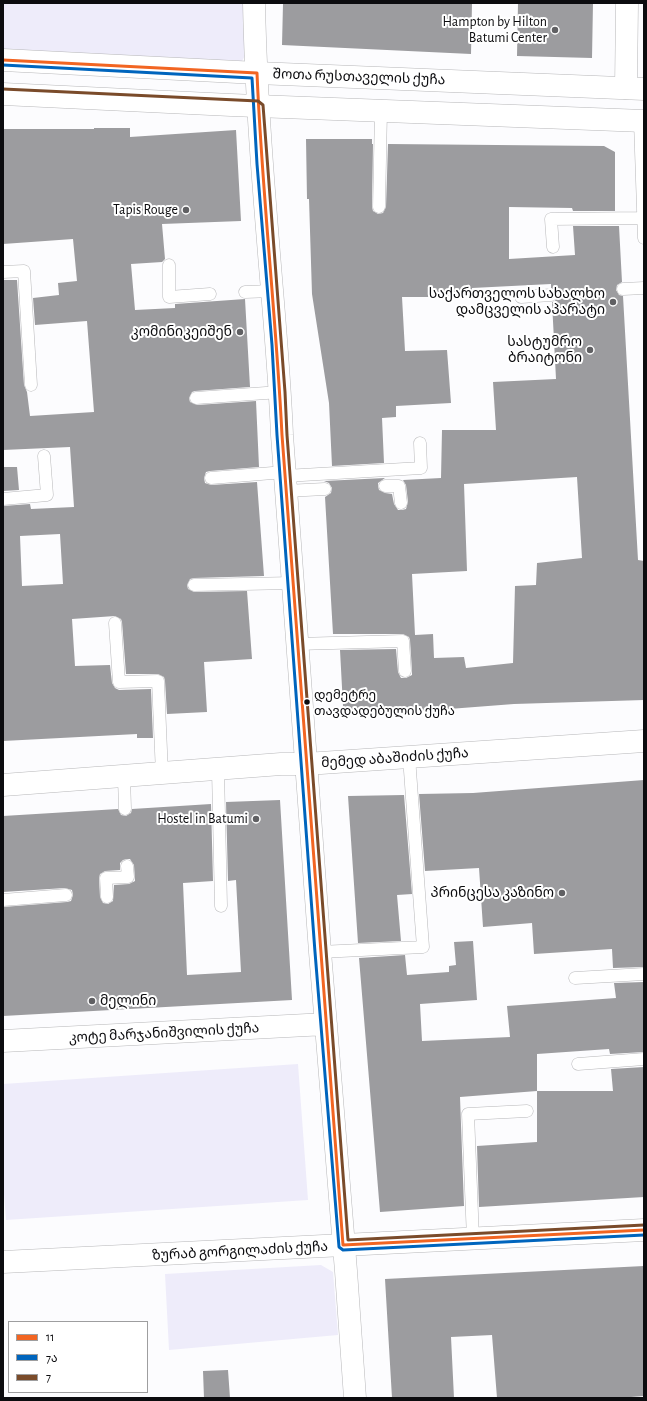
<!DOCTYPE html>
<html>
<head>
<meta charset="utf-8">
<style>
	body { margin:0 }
	#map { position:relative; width:647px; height:1401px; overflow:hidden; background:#fcfcfe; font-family:"Alegreya Sans","Noto Sans Georgian",sans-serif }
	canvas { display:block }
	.frame { position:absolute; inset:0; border:4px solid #0c0c0f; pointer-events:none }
	.legend { position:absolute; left:8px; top:1321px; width:140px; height:72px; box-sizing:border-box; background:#fff; border:1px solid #9e9e9f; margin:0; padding:5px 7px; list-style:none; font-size:12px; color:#0c0c0f }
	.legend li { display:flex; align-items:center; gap:8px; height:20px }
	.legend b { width:20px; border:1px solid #9e9e9f }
</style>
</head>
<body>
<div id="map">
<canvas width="647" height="1401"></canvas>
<div class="frame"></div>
<ul class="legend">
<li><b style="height:5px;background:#f26522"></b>11</li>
<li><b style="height:5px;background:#0065bd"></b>7ა</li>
<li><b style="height:5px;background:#7a4b2a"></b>7</li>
</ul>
</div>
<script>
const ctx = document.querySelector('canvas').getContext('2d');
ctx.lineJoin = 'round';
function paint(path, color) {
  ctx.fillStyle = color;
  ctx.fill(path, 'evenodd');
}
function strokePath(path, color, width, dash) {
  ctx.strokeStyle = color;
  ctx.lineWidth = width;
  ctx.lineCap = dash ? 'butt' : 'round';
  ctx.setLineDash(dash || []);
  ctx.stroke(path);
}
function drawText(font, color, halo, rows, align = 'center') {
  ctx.font = font + ' "Alegreya Sans","Noto Sans Georgian",sans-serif';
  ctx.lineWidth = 4;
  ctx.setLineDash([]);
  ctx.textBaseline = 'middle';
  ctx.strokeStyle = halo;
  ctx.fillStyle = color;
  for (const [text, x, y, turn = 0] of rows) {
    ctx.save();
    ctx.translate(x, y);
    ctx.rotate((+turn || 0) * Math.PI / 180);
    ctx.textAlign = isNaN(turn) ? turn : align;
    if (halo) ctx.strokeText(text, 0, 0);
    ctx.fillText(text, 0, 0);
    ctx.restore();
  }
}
const green = new Path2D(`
	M3 3H249L246 54 242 61 3 53Z
	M298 1064 308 1200 6 1220 3 1181V1084Z
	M321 1265 333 1272 338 1335 169 1350 165 1274Z`);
const building = new Path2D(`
	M297 3H472L471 54 282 45 283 4Z
	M518 3H593L592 58 517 56Z
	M94 128H130V137L236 130 241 221 162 224 165 259 162 262 131 264 135 310 175 308V304L245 299 250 387 195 391 192 392 189 398 190 402 197 405 256 401 259 467 210 471 206 472 204 478 205 483 211 485 257 482 264 576 194 578 190 579 187 585 188 589 194 592 247 591 252 659 204 662 207 712 167 714 165 681 164 677 158 674H126L122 622 121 619 115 616 72 619 75 666 110 665 112 683 115 688 119 690 151 689 153 738H137V734L3 741V506L30 504 31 509 74 507 70 447 3 450V280H17L24 385 27 392 30 416 94 412 87 321 35 325 33 298 59 295 58 283 77 281 73 239 3 244V129H94ZM60 534 63 584 22 586 20 536Z
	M306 139H372V144H373L372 207 373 211 378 214 383 213 386 207 388 144 604 146 615 152V211H573L572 208 509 207V259L575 255 573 226H619L622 282 617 285 616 290 619 295 623 296 638 560 644 561V700L514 704 436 710 353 713 343 706 340 650 396 649 398 672 401 678H406L412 675V671L410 640 409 637 403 634H333L325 497 331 493 332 488 329 483 324 481 385 478 378 483V486L379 490 385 493 392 494 394 504 398 510H402L406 509 408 502 406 485 403 480 441 478 442 430H496L493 382 556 379 552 302 555 301 558 295 557 291 551 288V284L472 288V297H402L405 351 447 350 451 403 396 406V417L382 418 384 463 332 466 329 403 312 294 309 199H307ZM577 477 582 558 537 563 536 585 515 586 513 663 466 668 464 657 434 658 433 634 415 635 412 574 467 571 464 484Z
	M3 467H17L19 490 3 491Z
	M644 780V967L613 968 612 949 534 954 532 923 483 927 479 868 425 871 419 794 473 793Z
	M404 795 412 894 397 895 401 941 358 943 348 796Z
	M280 800 292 1000 3 1016V907L67 902 71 901 73 895 72 890 65 888 3 892V816L118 809 121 815 126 816 131 813 132 809 211 804 213 881 183 883 187 975 241 972 236 880 228 881 226 802ZM127 859H130L134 865 135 881 129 884 114 885 113 901 108 904 103 903 100 897 99 878 100 874 105 871 120 870V863L123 860Z
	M473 941 477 1000 420 1004 422 1041 510 1037 507 1006 616 998 614 983 644 982V1052L610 1054 609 1049 537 1054V1091L460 1097 464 1206 380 1212 359 958 405 955 407 975 449 972V966L456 965 454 942Z
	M644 1067V1197L479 1207 477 1146 537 1142V1091H613L611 1069Z
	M644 1266V1396L631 1397V1398H497L492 1335 451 1337 454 1398H392L385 1279Z
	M228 1370 230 1398H204L203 1371Z`);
const lane = new Path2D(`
	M640 121 644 238
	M379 207 381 111
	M553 247 551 219 643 218
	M169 265V297L210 294
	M3 272 24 271 31 385
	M623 289 644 288
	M245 292 272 291
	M521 297 551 295
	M196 398 280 392
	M285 476 421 468 420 443
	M211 478 285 472
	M385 486H399L401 503
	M286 491 325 489
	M3 499 47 495 44 456
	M194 585 293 583
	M115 623 119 682 158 681 162 774
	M297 644 403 641 405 671
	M218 770 221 906
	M124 777 125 809
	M107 897 106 878 128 877 127 866
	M3 900 66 895
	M320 952 423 947 409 757
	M575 978 644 974
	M578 1064 644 1059
	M473 1239 468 1114 527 1111`);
const street = new Path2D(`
	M254 3C256 99 264 194 272 290 276 338 280 386 282 435L320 952 346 1271 355 1398
	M626 88 627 3
	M3 785 281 764H306L644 741
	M3 1041 326 1024`);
const secondary = new Path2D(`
	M3 60 257 73 644 89
	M3 94 231 105 644 121
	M3 1262 644 1230`);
const bus1 = new Path2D(`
	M3 60 257 73C262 194 276 314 282 435L343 1245
	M343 1245 644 1230`);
const bus2 = new Path2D(`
	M3 65 252 78 257 164 272 345 277 435 315 952 339 1247 343 1250 644 1235`);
const bus3 = new Path2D(`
	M3 89 258 101 263 105 285 392 287 435 348 1240 644 1225`);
const markers = [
	[555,30,4,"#606063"],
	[186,210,4,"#606063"],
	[613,302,4,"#606063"],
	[240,332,4,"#606063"],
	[590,350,4,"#606063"],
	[307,702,3.5,"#0c0c0f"],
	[256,819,4,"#606063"],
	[562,893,4,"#606063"],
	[92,1001,4,"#606063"]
];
const busNames = [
	["დემეტრე",314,695],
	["თავდადებულის ქუჩა",314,711]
];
const poiNames = [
	["Hampton by Hilton",547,22],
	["Batumi Center",547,38],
	["Tapis Rouge",178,210],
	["საქართველოს სახალხო",605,294],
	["დამცველის აპარატი",605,310],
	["კომინიკეიშენ",232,332],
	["სასტუმრო",582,342],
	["ბრაიტონი",582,358],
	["Hostel in Batumi",248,819],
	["პრინცესა კაზინო",554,893],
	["მელინი",100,1001,"left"]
];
const streetNames = [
	["შოთა რუსთაველის ქუჩა",359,77,2],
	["მემედ აბაშიძის ქუჩა",395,758,-4],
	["კოტე მარჯანიშვილის ქუჩა",164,1033,-3],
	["ზურაბ გორგილაძის ქუჩა",240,1251,-3]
];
paint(green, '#eeecfa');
paint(building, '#9c9c9f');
strokePath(lane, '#b7b7b9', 13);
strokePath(street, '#b7b7b9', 23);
strokePath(secondary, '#b7b7b9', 23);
strokePath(lane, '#fff', 12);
strokePath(street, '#fff', 22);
strokePath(secondary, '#fff', 22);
strokePath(bus1, '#f26522', 3);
strokePath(bus2, '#0065bd', 3);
strokePath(bus3, '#7a4b2a', 3);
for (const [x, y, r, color] of markers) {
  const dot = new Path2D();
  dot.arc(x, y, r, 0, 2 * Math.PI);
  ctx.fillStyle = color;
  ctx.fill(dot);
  strokePath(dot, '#fff', 1.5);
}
drawText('13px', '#0c0c0f', '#fff', busNames, 'left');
drawText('14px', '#0c0c0f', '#fff', poiNames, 'right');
drawText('14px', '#0c0c0f', '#fff', streetNames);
</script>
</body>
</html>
